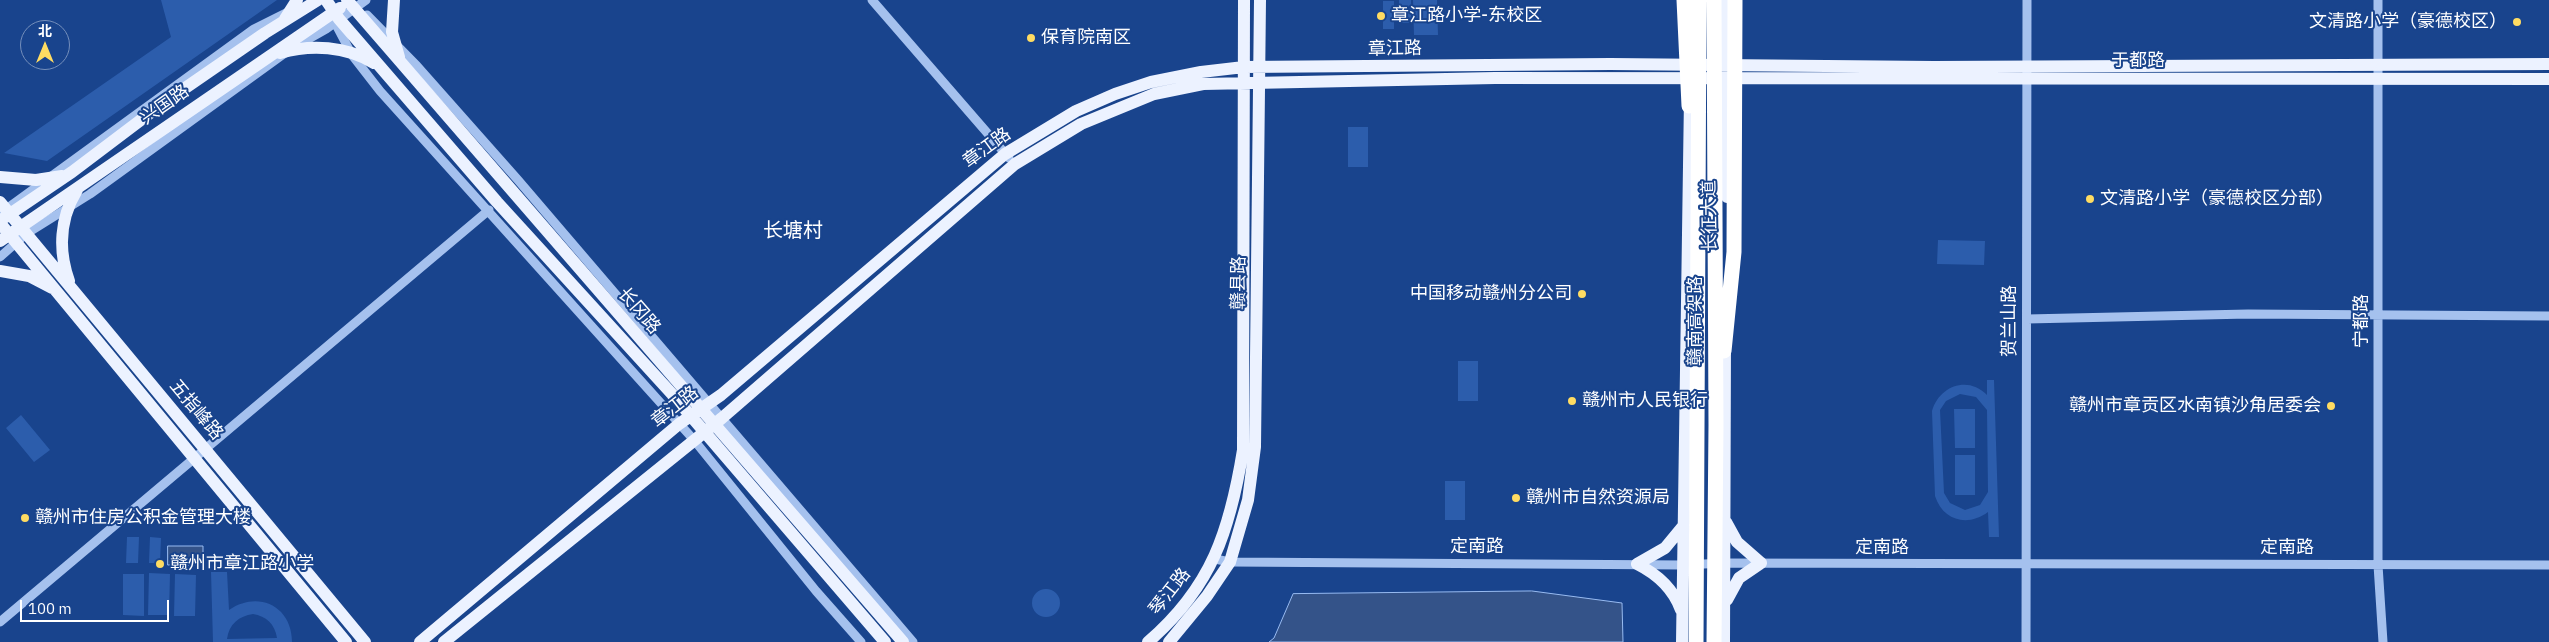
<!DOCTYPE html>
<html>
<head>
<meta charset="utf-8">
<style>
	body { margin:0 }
	#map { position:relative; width:2549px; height:642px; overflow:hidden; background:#19448d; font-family:"IBM Plex Sans","Noto Sans SC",sans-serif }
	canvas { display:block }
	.north { position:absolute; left:20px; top:20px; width:50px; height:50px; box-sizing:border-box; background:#19448d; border:1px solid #758fbb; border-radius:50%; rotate:0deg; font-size:14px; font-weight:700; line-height:20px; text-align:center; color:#fff }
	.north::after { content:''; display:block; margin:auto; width:18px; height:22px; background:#ffdc62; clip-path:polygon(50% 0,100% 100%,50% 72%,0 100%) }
	.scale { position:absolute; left:20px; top:600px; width:149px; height:22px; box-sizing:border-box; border:2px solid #fff; border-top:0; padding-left:6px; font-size:15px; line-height:18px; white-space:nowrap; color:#fff; -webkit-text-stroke:4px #19448d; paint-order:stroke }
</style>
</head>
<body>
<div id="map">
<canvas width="2549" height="642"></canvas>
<div class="north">北</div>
<div class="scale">100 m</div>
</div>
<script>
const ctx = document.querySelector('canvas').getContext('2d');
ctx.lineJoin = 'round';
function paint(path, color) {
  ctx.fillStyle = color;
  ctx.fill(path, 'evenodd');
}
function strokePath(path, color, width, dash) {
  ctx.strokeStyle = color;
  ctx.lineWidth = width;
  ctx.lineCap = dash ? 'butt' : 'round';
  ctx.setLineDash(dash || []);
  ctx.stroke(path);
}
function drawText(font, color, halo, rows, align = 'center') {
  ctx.font = font + ' "IBM Plex Sans","Noto Sans SC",sans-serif';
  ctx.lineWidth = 4;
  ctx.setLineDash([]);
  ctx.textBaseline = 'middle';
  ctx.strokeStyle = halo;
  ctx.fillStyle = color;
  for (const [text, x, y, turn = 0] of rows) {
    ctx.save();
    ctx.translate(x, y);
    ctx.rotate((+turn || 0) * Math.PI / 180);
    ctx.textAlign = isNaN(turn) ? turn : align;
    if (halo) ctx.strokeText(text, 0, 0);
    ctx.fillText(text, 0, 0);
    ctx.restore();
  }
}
const green = new Path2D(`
	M161 0H277L47 161 4 153 171 37Z
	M1399 0H1411V23H1399Z
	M1413 0H1437L1438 35H1414Z
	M1383 1H1394V29H1383Z
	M1348 127H1368V167H1348Z
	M1938 240 1985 241 1984 265 1937 264Z
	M1458 361H1478V401H1458Z
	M1987 380H1994L1999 537H1989L1988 512C1968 527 1943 521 1935 496L1932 411C1939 386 1968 375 1987 395ZM1960 394 1976 397 1987 410 1988 492 1980 505 1965 510 1950 503 1944 493 1940 410 1946 401Z
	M1954 409H1975V448H1955Z
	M21 415 50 450 34 462 6 428Z
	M1955 455H1975V495H1955Z
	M1445 481H1465V520H1445Z
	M127 537H139L138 563H126Z
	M150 537 161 538 160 563H149Z
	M211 572H227L229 610C258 590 292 606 292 642H213ZM253 614C266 616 275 624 277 638L227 639C229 624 239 616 253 614Z
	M149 573 170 574 169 615H148Z
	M123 574H144V616L123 615Z
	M175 574 196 575 195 616H174Z
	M1032 603a14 14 0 1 1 28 0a14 14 0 1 1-28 0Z`);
const water = new Path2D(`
	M168 546H203V565H168Z
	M1532 591 1622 603 1623 642H1269L1274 638 1293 594Z`);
const minor = new Path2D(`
	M872 0 1009 158
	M2378 0V565L2383 642
	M367 15 417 66 518 180 913 642
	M333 19 352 55 380 91 694 440 816 591 861 642
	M2 212 254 29 288 12
	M0 257 26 234 90 194 289 50 326 29 366 0
	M2027 319 2248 314 2549 316
	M1215 559 1230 562 1683 565 1725 563 2549 565
	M0 622 489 210
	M2026 642 2027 0`);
const major = new Path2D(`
	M326 0 339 19 497 202 672 394 885 642
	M347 0 903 642
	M394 0 392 32 399 57
	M1727 0V197
	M285 19 297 0
	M280 53C311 44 346 46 374 63
	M0 177 36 180 62 176
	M0 202 365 642
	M4 218 72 172 162 104 265 33 318 0
	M0 223 346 642
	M0 241 340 8
	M0 271 29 276 52 288
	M69 281C58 250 60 218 77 190
	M1726 522 1737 542 1761 563
	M1637 564C1657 574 1673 588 1681 610
	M1637 564 1665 548 1684 525
	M1727 600 1739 578 1761 563
	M420 642 679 424 721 395 1005 154 1076 111 1115 94 1151 82 1201 72 1244 67 1610 64 1934 67 2549 64
	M444 642 722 418 1015 164 1081 124 1154 94 1203 84 1495 78 2549 79
	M1148 642C1212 587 1230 530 1243 450L1244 0
	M1169 642 1207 596 1230 562 1248 500 1255 447 1260 0
	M1682 642 1690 97
	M1724 642 1725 342`);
const highwayBridge = new Path2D(`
	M1684 0 1689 106
	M1714 0 1716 425 1714 642
	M1724 351 1734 252 1735 0
	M1696 642 1699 0`);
const markers = [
	[1381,16,5,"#ffdc62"],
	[2517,22,5,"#ffdc62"],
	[1031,38,5,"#ffdc62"],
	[2090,199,5,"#ffdc62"],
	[1582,294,5,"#ffdc62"],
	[1572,401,5,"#ffdc62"],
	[2331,406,5,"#ffdc62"],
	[1516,498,5,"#ffdc62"],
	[25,518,5,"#ffdc62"],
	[160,564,5,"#ffdc62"]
];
const poiNames = [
	["章江路小学-东校区",1391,16],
	["文清路小学（豪德校区）",2507,22,"right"],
	["保育院南区",1041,38],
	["文清路小学（豪德校区分部）",2100,199],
	["中国移动赣州分公司",1572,294,"right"],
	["赣州市人民银行",1582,401],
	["赣州市章贡区水南镇沙角居委会",2321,406,"right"],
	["赣州市自然资源局",1526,498],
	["赣州市住房公积金管理大楼",35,518],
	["赣州市章江路小学",170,564]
];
const streetNames = [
	["章江路",1395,49,-1],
	["于都路",2138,61],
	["兴国路",165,105,-35],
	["章江路",987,148,-36],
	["长征大道",1710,216,-91],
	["赣县路",1239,283,-89],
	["长冈路",639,311,49],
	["赣南高架路",1696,321,-90],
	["贺兰山路",2010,321,-90],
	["宁都路",2362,321,-90],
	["章江路",675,407,-38],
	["五指峰路",196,410,50],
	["定南路",1477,547],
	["定南路",1882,548],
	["定南路",2287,548],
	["琴江路",1170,592,-52]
];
const quarterNames = [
	["长塘村",793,231]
];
paint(green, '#2c5dac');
paint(water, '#345389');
strokePath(water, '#98bbf1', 1);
strokePath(minor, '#a5c1ee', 9);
strokePath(major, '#ecf2ff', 12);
strokePath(highwayBridge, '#fff', 15);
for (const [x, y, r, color] of markers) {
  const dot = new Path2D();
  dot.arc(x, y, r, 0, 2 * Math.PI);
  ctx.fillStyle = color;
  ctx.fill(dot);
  strokePath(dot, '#19448d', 2);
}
drawText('18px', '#fff', '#19448d', poiNames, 'left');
drawText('18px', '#fff', '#19448d', streetNames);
drawText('20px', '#fff', '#19448d', quarterNames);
</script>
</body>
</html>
